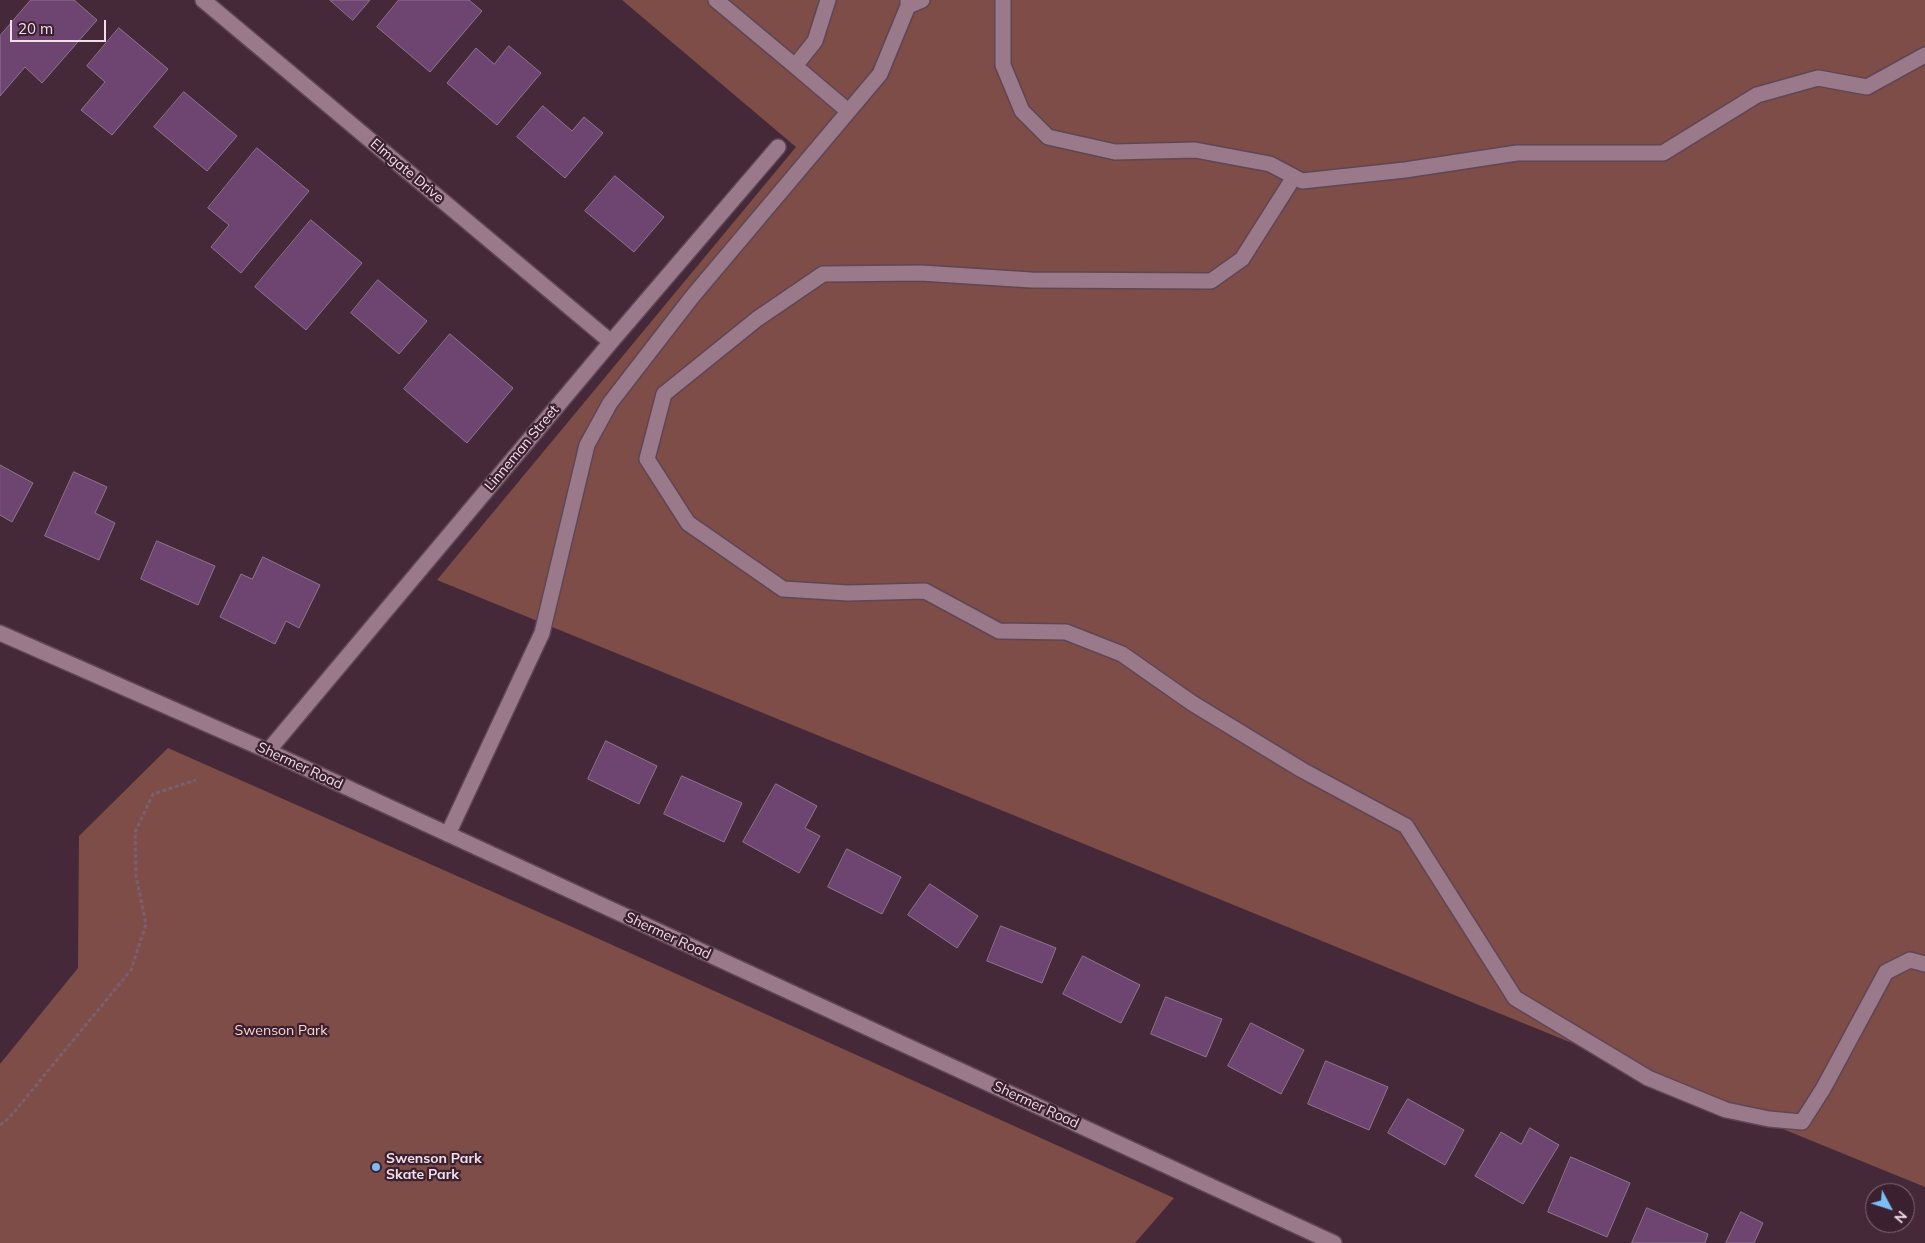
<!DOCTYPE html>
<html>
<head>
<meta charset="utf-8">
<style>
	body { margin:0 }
	#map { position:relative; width:1925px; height:1243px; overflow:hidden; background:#462939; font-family:Mulish,sans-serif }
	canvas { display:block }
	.north { position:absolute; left:1865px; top:1183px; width:50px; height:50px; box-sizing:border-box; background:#3b202f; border:1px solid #846c79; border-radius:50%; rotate:130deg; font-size:14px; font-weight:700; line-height:20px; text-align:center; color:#f1dee8 }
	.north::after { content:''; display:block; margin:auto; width:18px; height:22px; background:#78bff7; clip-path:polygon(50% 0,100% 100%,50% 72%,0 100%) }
	.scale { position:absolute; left:10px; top:20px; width:96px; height:22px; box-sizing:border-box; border:2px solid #f1dee8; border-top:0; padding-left:6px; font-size:15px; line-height:18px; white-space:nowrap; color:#f1dee8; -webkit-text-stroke:4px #3b202f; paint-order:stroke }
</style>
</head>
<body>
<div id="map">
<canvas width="1925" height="1243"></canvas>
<div class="north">N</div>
<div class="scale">20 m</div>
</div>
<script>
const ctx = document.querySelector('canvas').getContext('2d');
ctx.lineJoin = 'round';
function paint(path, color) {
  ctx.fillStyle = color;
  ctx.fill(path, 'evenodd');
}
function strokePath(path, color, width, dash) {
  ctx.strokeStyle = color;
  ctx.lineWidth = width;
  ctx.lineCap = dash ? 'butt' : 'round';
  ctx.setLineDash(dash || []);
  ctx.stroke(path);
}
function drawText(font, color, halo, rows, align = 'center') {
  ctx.font = font + ' Mulish,sans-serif';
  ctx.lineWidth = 4.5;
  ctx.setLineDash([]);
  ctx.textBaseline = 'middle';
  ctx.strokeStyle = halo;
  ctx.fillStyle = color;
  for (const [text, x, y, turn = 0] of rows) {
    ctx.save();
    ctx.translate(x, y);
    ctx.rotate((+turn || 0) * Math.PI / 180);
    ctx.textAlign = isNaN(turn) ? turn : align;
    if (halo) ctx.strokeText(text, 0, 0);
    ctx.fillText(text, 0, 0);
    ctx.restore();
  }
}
const green = new Path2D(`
	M622 0H1925V1187L437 580 796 147Z
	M168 748 579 930 1174 1198 1135 1243H0V1064L78 968 79 836Z`);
const building = new Path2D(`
	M31 0H74L97 20 42 83 25 67 0 96V36Z
	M330 0H370L353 20Z
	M399 0H469L482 11 430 72 377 27Z
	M119 28 168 69 112 135 81 110 105 82 87 66Z
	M509 46 541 73 497 125 447 83 476 48 494 64Z
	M184 92 237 136 207 171 154 127Z
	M543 106 572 131 584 117 603 133 565 178 517 137Z
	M257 148 309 191 241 273 211 247 229 225 208 208Z
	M615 176 664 217 634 252 585 211Z
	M311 220 362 263 306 330 255 287Z
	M378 280 427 321 399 354 351 313Z
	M450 334 513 388 467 443 404 389Z
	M0 465 33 483 12 522 0 515Z
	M74 472 107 487 95 513 115 523 99 560 45 536Z
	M157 541 215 566 198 605 141 579Z
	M263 557 320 585 299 628 286 621 275 644 220 617 241 574 252 579Z
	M606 741 657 766 639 804 588 779Z
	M682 776 742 803 724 842 664 814Z
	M776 784 817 806 805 828 820 836 799 873 743 842Z
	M847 849 901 877 882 914 828 887Z
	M930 884 978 916 957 948 908 915Z
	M1001 926 1056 948 1042 983 987 961Z
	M1083 956 1140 985 1121 1023 1063 994Z
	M1166 997 1222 1019 1206 1057 1151 1034Z
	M1251 1023 1304 1050 1281 1094 1228 1066Z
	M1326 1061 1388 1087 1369 1130 1308 1104Z
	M1408 1099 1464 1130 1445 1165 1388 1133Z
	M1530 1128 1559 1145 1523 1204 1475 1176 1501 1132 1521 1144Z
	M1571 1157 1630 1183 1607 1237 1548 1212Z
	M1647 1208 1708 1234 1705 1243H1632Z
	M1741 1212 1763 1223 1754 1243H1726Z`);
const path = new Path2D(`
	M0 1125 10 1117 131 970 146 924 136 876 135 832 153 794 196 780`);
const lane = new Path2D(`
	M716 0 795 66
	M828 0 815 41 795 66 848 111
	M1003 0V65L1022 111 1048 137 1115 152 1195 150 1270 164 1302 181 1405 170 1517 153H1663L1757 95 1818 78 1867 87 1925 55
	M908 6 922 0
	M1294 177 1242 259 1211 281 1031 280 921 273 823 274 757 319 664 394 647 459 688 523 783 589 848 593 925 591 999 631 1066 632 1122 654 1192 703 1302 770 1406 826 1515 998 1648 1078 1726 1110 1769 1119 1802 1122 1823 1089 1886 972 1910 960 1925 964
	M448 834 542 633 587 445 610 403 692 297 880 74 908 6V0`);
const street = new Path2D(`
	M203 0 611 342
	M268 751 611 342 778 147`);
const secondary = new Path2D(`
	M0 633 268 751 1334 1243`);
const markers = [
	[376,1167,5,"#78bff7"]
];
const streetNames = [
	["Elmgate Drive",407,171,40],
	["Linneman Street",522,448,-50],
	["Shermer Road",300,766,25],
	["Shermer Road",668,936,25],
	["Shermer Road",1036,1105,25]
];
const parkNames = [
	["Swenson Park",281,1031]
];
const poiNames = [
	["Swenson Park",386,1159],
	["Skate Park",386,1175]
];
paint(green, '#7e4d48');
paint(building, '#6e4470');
strokePath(building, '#8d758e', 1);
strokePath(lane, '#5e4654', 18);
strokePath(street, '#5e4654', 18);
strokePath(secondary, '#5e4654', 18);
strokePath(path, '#7a606e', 3, [4, 2.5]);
strokePath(lane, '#9a798a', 15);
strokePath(street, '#9a798a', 15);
strokePath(secondary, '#9a798a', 15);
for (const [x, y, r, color] of markers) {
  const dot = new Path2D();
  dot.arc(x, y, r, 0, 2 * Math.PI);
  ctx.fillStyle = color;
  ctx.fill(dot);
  strokePath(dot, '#3b202f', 2);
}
drawText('14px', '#f1dee8', '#3b202f', streetNames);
drawText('14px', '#ffd5d0', '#3b202f', parkNames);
drawText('bold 14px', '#f1dee8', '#3b202f', poiNames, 'left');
</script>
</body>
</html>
